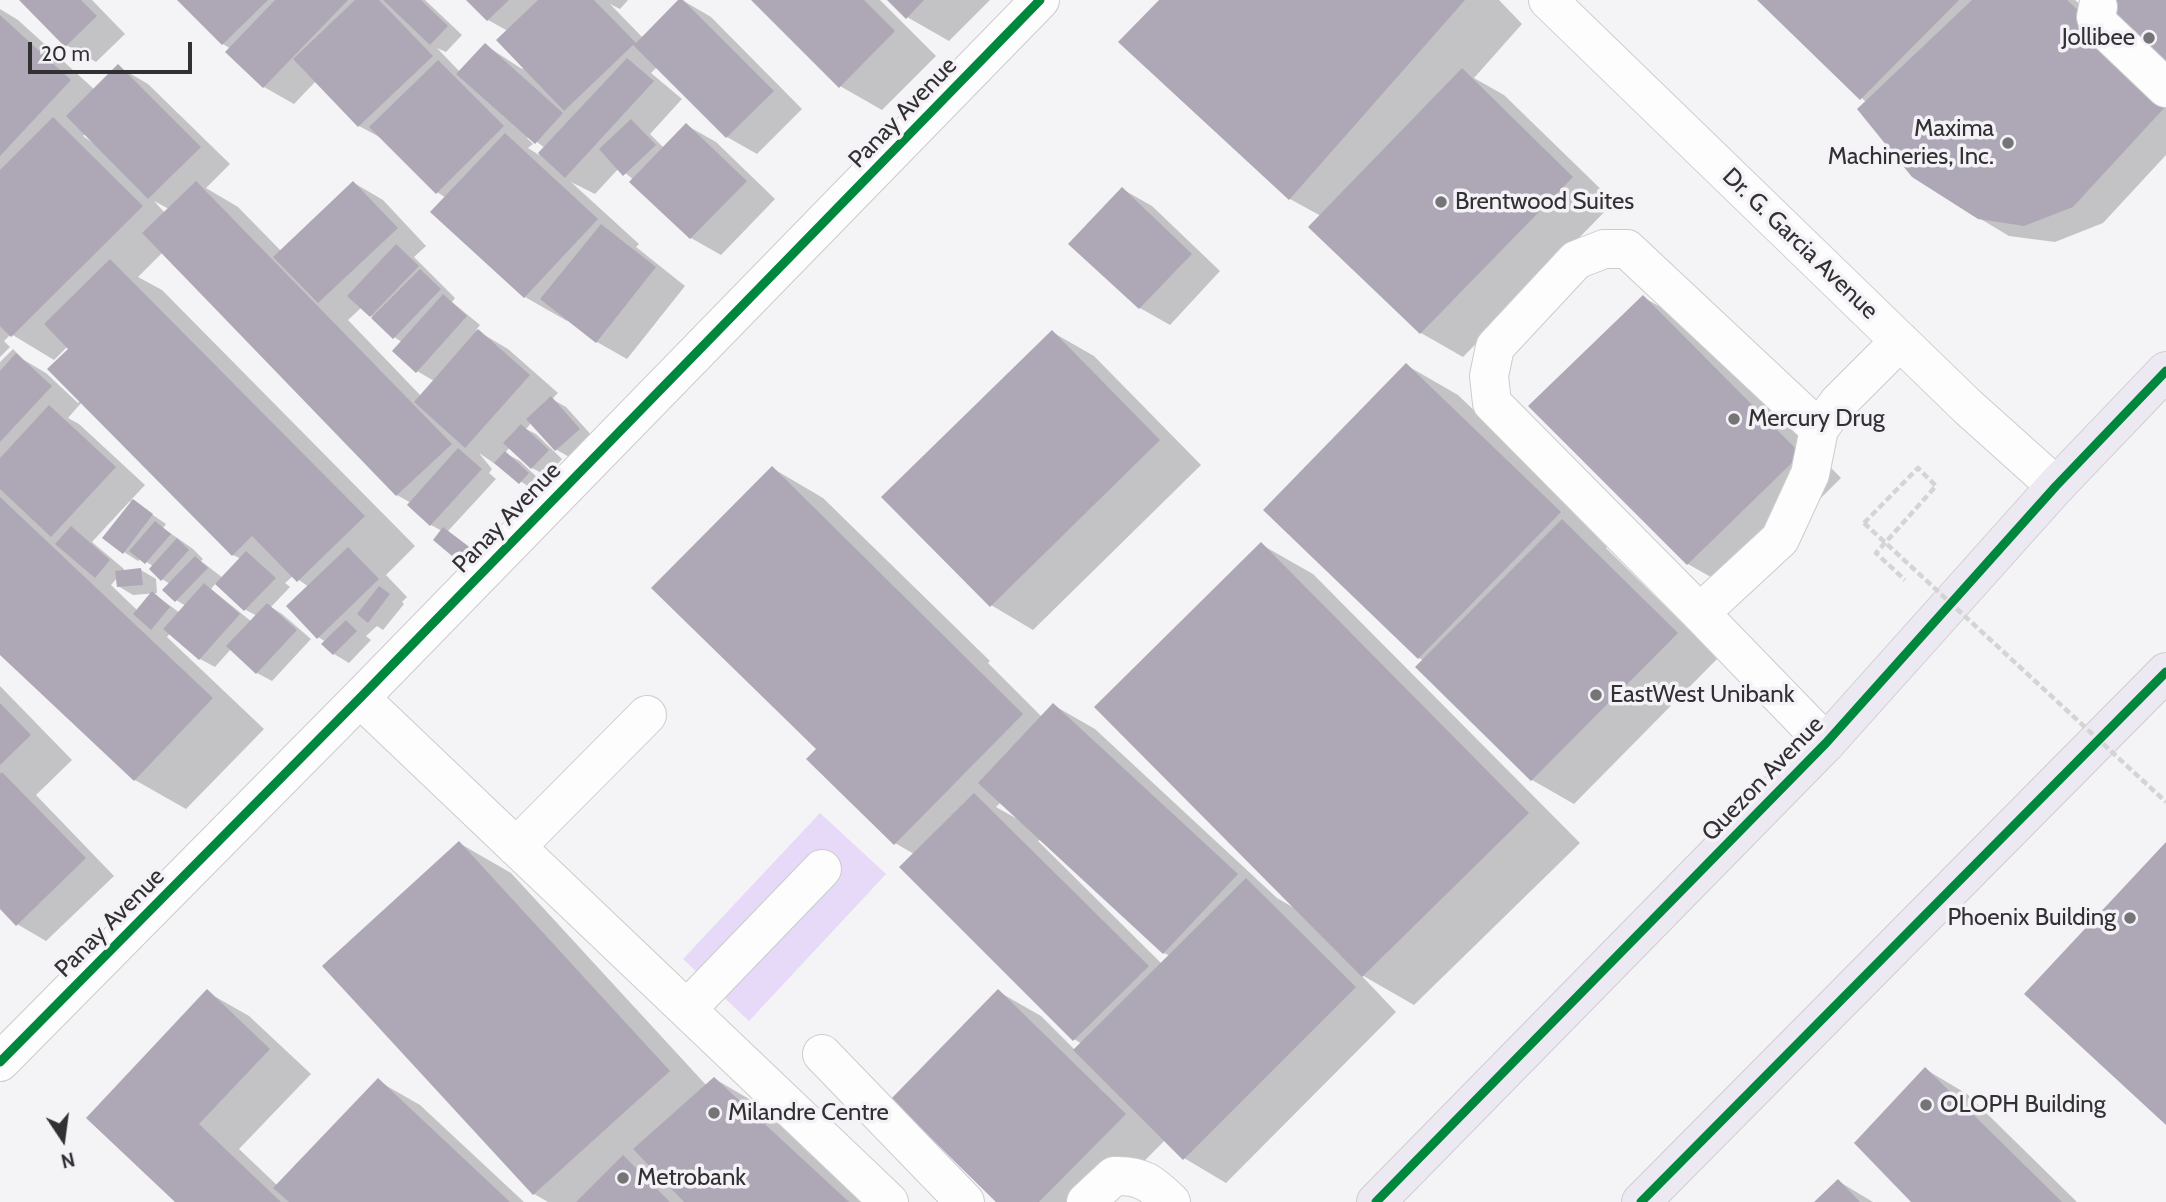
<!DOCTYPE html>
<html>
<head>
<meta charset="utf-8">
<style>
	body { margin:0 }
	#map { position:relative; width:2166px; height:1202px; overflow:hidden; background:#f4f3f6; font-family:Cabin,sans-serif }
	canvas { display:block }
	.north { position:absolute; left:28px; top:1104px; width:70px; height:70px; -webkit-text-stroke:5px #f4f2f7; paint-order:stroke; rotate:167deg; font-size:19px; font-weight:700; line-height:28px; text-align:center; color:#313032 }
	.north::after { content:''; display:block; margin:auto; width:24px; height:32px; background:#313032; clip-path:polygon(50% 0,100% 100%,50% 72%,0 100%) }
	.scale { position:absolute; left:28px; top:42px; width:164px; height:32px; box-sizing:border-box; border:4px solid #313032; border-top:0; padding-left:9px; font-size:21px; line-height:24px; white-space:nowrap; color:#313032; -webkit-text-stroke:5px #f4f2f7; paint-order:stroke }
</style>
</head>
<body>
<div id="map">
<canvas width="2166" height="1202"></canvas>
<div class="north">N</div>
<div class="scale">20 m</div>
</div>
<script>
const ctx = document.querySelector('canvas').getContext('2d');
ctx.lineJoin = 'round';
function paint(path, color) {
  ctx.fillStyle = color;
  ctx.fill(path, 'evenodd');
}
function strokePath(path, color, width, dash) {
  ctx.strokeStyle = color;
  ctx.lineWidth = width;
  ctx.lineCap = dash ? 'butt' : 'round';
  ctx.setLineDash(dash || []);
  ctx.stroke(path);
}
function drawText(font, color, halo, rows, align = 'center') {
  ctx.font = font + ' Cabin,sans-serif';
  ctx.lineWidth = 7;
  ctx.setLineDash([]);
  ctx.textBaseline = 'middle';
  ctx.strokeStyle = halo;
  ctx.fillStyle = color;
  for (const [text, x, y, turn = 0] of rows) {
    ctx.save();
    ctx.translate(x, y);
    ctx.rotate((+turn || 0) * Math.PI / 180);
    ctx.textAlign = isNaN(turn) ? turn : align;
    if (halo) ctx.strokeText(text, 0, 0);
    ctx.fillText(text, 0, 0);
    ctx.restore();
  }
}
const green = new Path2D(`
	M820 813 886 874 749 1021 683 959Z`);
const shadow = new Path2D(`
	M21 0H92L125 34 96 62 66 45Z
	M179 0H425L462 35 446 52 437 48 460 72 485 45 522 69 524 67 508 31 488 20 468 0H628L620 9 610 4 643 38 682 0 711 17 802 109 757 154 727 137 657 67 651 73 682 99 650 134 664 148 686 125 716 142 775 199 721 255 691 238 634 180 619 168 595 194 571 182 639 244 636 247 685 286 627 359 597 342 568 319 567 321 525 297 446 198 437 192 385 140 359 126 316 81 294 104 264 87 227 52 231 49 223 44ZM529 136 545 148 539 155 528 148 533 144 527 138Z
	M753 0H880L936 56 882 110 840 86Z
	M889 0H990L949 41 907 17Z
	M1161 0H1499L1522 24 1474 78 1504 95 1614 202 1463 357 1421 333 1321 216 1290 199 1120 42Z
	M1760 0H2075L2166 82V155L2103 223 2055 242 2009 236 1979 218 1867 103Z
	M0 9 18 20 95 90 119 67 148 84 230 164 206 188 238 207 281 251 354 183 383 200 426 246 414 257 455 298 452 302 480 325 476 330 508 349 558 393 552 399 566 407 594 438 571 458 557 450 532 422 526 429 536 434 562 459 547 476 532 468 510 447 505 453 520 461 543 483 535 491 479 453 492 469 489 473 496 479 448 531 483 557 473 568 459 560 442 531 431 525 410 505 411 503 397 495 163 252 138 277 162 290 415 546 386 575 407 597 402 602 404 604 383 630 377 626 366 636 371 640 349 663 334 654 324 644 326 642 318 637 309 587 293 576 285 583 290 587 271 607 282 614 311 639 272 681 257 673 231 649 215 667 200 659 170 633 167 637 264 729 186 809 135 780 0 652V362L13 349 24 360 46 373 78 403 81 400 70 349 68 346 54 360 11 334 4 341 10 347 0 357ZM86 133 93 143 83 136ZM154 201 169 209 165 213ZM362 307 394 337 402 342 417 371 434 381 421 396 348 320ZM82 402 233 555 241 559 223 578 201 561 203 559 193 549 163 528 166 524 131 500 145 485 79 424 68 418ZM130 501 132 503 124 552 138 561 141 558 154 567 162 579 170 584 176 600 186 606 180 613 153 593 138 611 111 585 118 577V586L133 595 157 593 156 579 141 570 122 572 124 569 92 542ZM216 583 246 610 257 616 252 622 211 589Z
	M1122 189 1152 206 1220 271 1170 325 1140 308Z
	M1643 297 1685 321 1841 478 1730 588 1688 564Z
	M1052 332 1094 356 1201 465 1033 630 991 605Z
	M1406 365 1458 395 1611 542 1606 548 1718 658 1574 804 1532 780 1424 661 1419 658Z
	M772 468 823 498 990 661 988 663 1042 717 1053 705 1095 729 1277 898 1294 908 1262 545 1313 574 1580 843 1414 1005 1360 974 1396 1012 1226 1183 1184 1158 1165 1140 1104 1202H999V992L1041 1016 1075 1050 1082 1044 1074 1039 914 854 895 843 819 749ZM1001 802 1019 820 996 807ZM1041 839 1164 953 1170 956 1162 964 1038 841Z
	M0 686 72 760 36 795 114 876 46 941 17 924 0 907Z
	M459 843 511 873 707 1086 715 1079 766 1109 866 1202H548L534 1194ZM651 1165 665 1181 645 1170Z
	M207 992 249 1016 311 1074 239 1149 278 1186 378 1081 420 1105 524 1202H178Z
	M1925 1069 1967 1094 2077 1202H1913Z
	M1838 1181 1873 1202H1817Z`);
const building = new Path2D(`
	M19 0H81L97 16 65 47Z
	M177 0H268L222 45Z
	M275 0H348L263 88 225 52Z
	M355 0H379L433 56 358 127 293 59Z
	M383 0H421L448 26 430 45Z
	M466 0H509L487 21Z
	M538 0H594L636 43 678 0H683L774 91 726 138 633 45 564 111 496 40Z
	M751 0H864L895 31 839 88Z
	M887 0H924L906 19Z
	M1159 0H1465L1289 200 1118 42Z
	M1757 0H1959L1860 100Z
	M1972 0H2067L2166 90V106L2073 207 2024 226 1978 219 1912 177 1857 109Z
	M2089 0H2166V69Z
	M0 15 71 80 0 156Z
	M485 43 563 113 535 144 456 74Z
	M627 58 654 81 565 178 538 153Z
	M438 60 504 126 436 194 369 127Z
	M118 64 201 147 148 199 66 116Z
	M1462 68 1573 177 1420 334 1308 227Z
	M53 117 143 206 11 337 0 326V170Z
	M631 119 656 145 623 176 599 149Z
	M686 123 747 181 690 239 629 182Z
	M505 133 598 219 524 298 430 212Z
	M196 181 452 444 396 496 142 233Z
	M353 181 398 228 318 303 273 257Z
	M1122 187 1192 254 1139 309 1068 244Z
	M601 224 656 267 596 343 540 299Z
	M396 244 419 266 370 317 347 296Z
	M110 259 365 516 297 582 252 536 232 556 47 369 68 349 44 324Z
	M420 269 441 289 393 339 371 318Z
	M443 294 467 316 416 373 392 351Z
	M1643 295 1801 454 1687 565 1528 406Z
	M478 329 530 375 465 448 414 402Z
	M1052 330 1160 440 990 607 881 497Z
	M16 353 52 386 0 442V371Z
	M1406 363 1561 512 1418 659 1263 510Z
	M551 396 580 429 555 451 526 419Z
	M49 405 116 467 51 537 0 489V458Z
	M521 424 549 450 531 469 503 443Z
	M458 448 482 469 430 526 407 505Z
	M505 451 529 473 519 484 494 463Z
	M772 466 1023 714 894 845 806 759 816 749 651 588Z
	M0 497 213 698 134 781 0 655Z
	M133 499 153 514 123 554 102 538Z
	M1562 519 1678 633 1531 781 1415 667Z
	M155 521 171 534 145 564 129 551Z
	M71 526 110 560 95 578 55 544Z
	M443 527 469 547 458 561 433 540Z
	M177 538 189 550 161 581 149 569Z
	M1261 542 1529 813 1362 977 1094 707Z
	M348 547 379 579 317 639 286 606Z
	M246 551 276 578 244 611 215 584Z
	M195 556 208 568 175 602 162 590Z
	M141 568 143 585 117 587 115 571Z
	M204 583 240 614 199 660 163 629Z
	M379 586 390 594 368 623 357 614Z
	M152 591 170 607 151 630 133 614Z
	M267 603 297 630 256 674 226 646Z
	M346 620 357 631 333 655 321 644Z
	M0 703 31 735 0 765Z
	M1053 703 1238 874 1163 954 978 783Z
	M2 772 86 858 16 926 0 909V774Z
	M974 793 1149 966 1073 1041 899 867Z
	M459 841 670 1071 533 1195 322 966Z
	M2166 842V1125L2024 994Z
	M1246 878 1356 987 1183 1160 1073 1050Z
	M207 989 270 1049 199 1124 281 1202H175L86 1118Z
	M998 989 1126 1114 1039 1202H996L891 1099Z
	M1925 1067 2062 1202H1911L1854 1143Z
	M714 1077 849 1202H684L633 1149Z
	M378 1078 510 1202H289L273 1188Z
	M623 1155 670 1202H576Z
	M1838 1179 1860 1202H1814Z`);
const path = new Path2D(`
	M1864 523 1918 468 1936 486 1876 553 1905 580`);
const minor = new Path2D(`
	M1548 0 1968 407 2056 486
	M2098 7 2096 17 2098 23 2166 88
	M1819 429 1627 249H1604L1576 260 1495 347 1489 376 1492 403 1700 613 1826 743
	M1700 613 1780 539 1810 474 1819 429 1838 403 1900 341
	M360 698 889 1202
	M516 847 647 715
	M687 1009 822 869
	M822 1054 965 1202
	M0 1062 360 698 1040 0
	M1086 1202 1114 1176C1142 1175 1151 1183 1171 1202`);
const major = new Path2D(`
	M1376 1202 1826 743 2056 486 2166 371
	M1641 1202 2166 672`);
const pathBridge = new Path2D(`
	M1864 523 2166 802`);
const cycleway = new Path2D(`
	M0 1062 360 698 1040 0
	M1376 1202 1826 743 2056 486 2166 371
	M1641 1202 2166 672`);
const markers = [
	[2149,38,7,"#757477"],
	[2008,143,7,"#757477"],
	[1441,202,7,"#757477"],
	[1734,419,7,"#757477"],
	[1596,695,7,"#757477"],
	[2130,918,7,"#757477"],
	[1926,1105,7,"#757477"],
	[714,1113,7,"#757477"],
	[623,1178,7,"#757477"]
];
const poiNames = [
	["Jollibee",2135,38,"right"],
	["Maxima",1994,129,"right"],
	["Machineries, Inc.",1994,157,"right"],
	["Brentwood Suites",1455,202],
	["Mercury Drug",1748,419],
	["EastWest Unibank",1610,695],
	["Phoenix Building",2116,918,"right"],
	["OLOPH Building",1940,1105],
	["Milandre Centre",728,1113],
	["Metrobank",637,1178]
];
const streetNames = [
	["Panay Avenue",903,113,-46],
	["Dr. G. Garcia Avenue",1800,244,44],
	["Panay Avenue",507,518,-46],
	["Quezon Avenue",1763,779,-46],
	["Panay Avenue",110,923,-45]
];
paint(green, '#e6daf8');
paint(shadow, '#0003');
paint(building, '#aea8b6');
strokePath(minor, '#cccbcd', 40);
strokePath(major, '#cececf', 40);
strokePath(path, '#d4d4d4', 4.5, [7, 3.5]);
strokePath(minor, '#fdfdfe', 38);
strokePath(major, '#ede9f2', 38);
strokePath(pathBridge, '#d4d4d4', 4.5, [7, 3.5]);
strokePath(cycleway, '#00873e', 9);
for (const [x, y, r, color] of markers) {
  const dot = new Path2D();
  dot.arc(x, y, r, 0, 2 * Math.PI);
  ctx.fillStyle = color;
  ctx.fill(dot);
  strokePath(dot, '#f4f2f7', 2.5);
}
drawText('24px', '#313032', '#f4f2f7', poiNames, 'left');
drawText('24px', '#313032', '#f4f2f7', streetNames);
</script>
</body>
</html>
